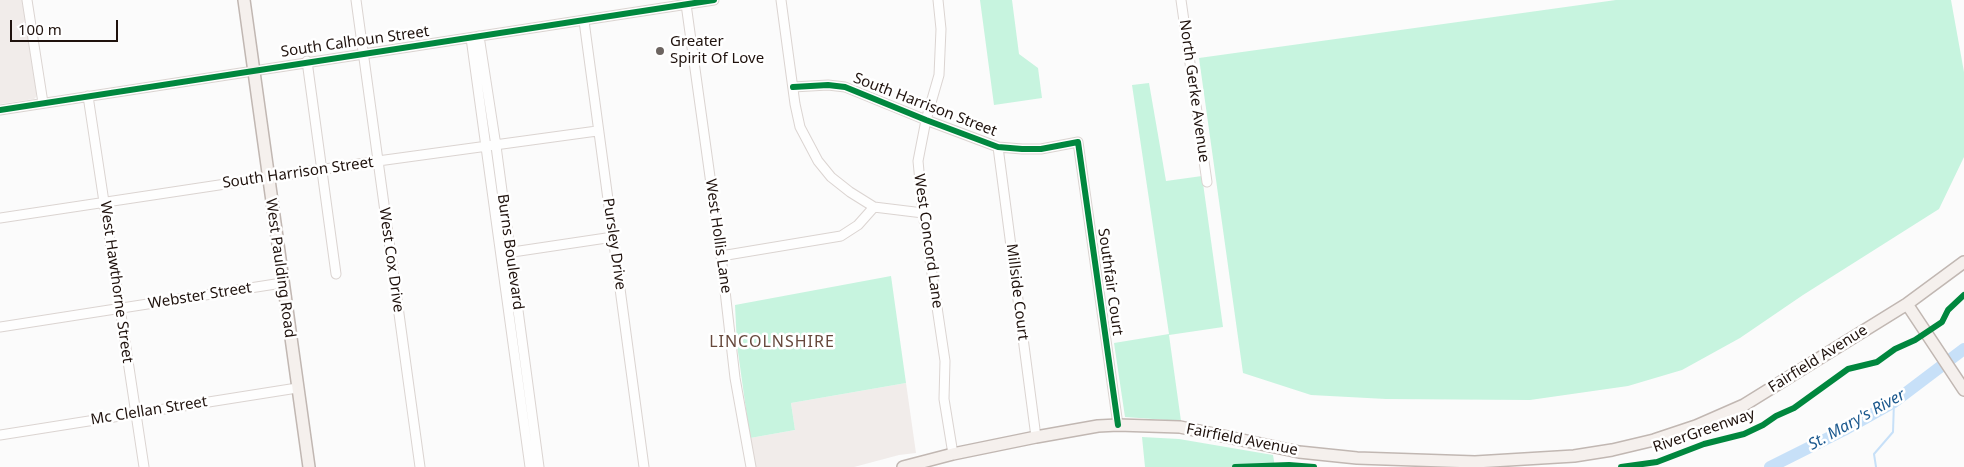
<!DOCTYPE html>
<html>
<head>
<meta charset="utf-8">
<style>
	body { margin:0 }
	#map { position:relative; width:1964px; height:467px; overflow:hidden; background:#fbfbfb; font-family:"Noto Sans",sans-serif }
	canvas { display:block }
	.scale { position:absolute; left:10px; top:20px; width:108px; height:22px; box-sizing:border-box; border:2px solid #1f120d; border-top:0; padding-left:6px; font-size:15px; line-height:18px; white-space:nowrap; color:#1f120d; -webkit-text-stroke:4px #fff; paint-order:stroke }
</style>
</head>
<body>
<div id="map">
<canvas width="1964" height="467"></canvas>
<div class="scale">100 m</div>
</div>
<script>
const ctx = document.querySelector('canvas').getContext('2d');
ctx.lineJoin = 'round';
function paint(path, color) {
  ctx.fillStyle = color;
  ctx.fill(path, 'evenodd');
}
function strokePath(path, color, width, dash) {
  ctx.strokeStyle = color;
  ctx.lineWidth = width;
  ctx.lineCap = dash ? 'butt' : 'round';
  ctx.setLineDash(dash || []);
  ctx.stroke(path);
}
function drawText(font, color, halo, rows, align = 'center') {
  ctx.font = font + ' "Noto Sans",sans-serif';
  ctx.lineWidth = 5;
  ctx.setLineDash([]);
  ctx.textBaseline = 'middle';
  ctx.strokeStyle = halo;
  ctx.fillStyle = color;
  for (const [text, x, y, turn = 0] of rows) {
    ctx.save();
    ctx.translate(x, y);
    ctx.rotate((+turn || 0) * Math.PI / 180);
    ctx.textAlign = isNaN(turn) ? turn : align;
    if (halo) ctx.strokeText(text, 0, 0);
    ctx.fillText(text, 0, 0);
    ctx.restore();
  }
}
const built = new Path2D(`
	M0 0H22L36 91V97L34 99 0 104Z
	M906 383 916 453 899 455 854 467H756L750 438 795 430 791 403Z`);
const green = new Path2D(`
	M980 0H1012L1019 54 1038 68 1042 98 994 105Z
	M1616 0H1951L1964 72V157L1939 209 1803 295 1740 338 1682 370 1628 386 1530 400 1386 399 1311 395 1243 373 1199 58Z
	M1149 83 1166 181 1202 176 1223 327 1169 335 1181 421 1125 417 1114 343 1169 334 1132 85Z
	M891 276 906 383 791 403 795 430 750 438 737 345 735 305Z
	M1142 437 1179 439 1273 455 1275 467H1145Z`);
const stream = new Path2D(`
	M1876 467 1874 454 1893 432 1894 402`);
const river = new Path2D(`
	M1770 467 1844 430 1894 402 1964 349`);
const minor = new Path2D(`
	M27 0 43 103
	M356 0 420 467
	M781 0 795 104 800 127 818 161 831 177 850 192 874 207 923 213
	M938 0 941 29 939 75 926 120 918 161 923 213 945 361 944 399 953 454
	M1181 0 1207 182
	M686 4 721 256 735 378 751 467
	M584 21 644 467
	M479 36 496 146 539 467
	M471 38 530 467
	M307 61 336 274
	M793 87 828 85 845 87 926 120 998 147 1022 149H1041L1078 142 1118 425
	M88 96 144 467
	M0 110 714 0
	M998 147 1036 437
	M0 218 378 161 597 131
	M506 253 613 237
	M721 256 841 236 858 225 874 207
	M0 327 282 283
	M0 435 297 388`);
const major = new Path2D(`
	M244 0 309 467
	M1907 304 1964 390
	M903 467 953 454 1036 437 1098 426 1118 425 1180 427 1299 452 1357 458 1475 462 1574 456 1612 450 1654 440 1696 426 1744 405 1907 304 1964 262`);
const cycleway = new Path2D(`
	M793 87 828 85 845 87 926 120 998 147 1022 149H1041L1078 142 1118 425
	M0 110 714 0
	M1235 467 1289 465 1314 467
	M1621 467 1657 462 1704 444 1744 434 1763 425 1776 416 1794 408 1848 369 1877 362 1895 349 1915 340 1942 322 1948 310 1964 295`);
const markers = [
	[660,51,5,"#6c6460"]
];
const streetNames = [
	["South Calhoun Street",355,42,-8],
	["North Gerke Avenue",1194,91,82],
	["South Harrison Street",925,105,21],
	["South Harrison Street",298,173,-8],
	["West Hollis Lane",718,236,82],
	["West Concord Lane",928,241,82],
	["Pursley Drive",614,244,82],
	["Burns Boulevard",510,252,82],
	["West Cox Drive",391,260,82],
	["West Paulding Road",280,268,82],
	["West Hawthorne Street",116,282,82],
	["Southfair Court",1110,282,82],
	["Millside Court",1017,292,83],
	["Webster Street",200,296,-9],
	["Fairfield Avenue",1818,359,-32],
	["Mc Clellan Street",149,411,-9],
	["RiverGreenway",1704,431,-19],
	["Fairfield Avenue",1242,440,11]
];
const poiNames = [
	["Greater",670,42],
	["Spirit Of Love",670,59]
];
const neighbourhoodNames = [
	["LINCOLNSHIRE",772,342]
];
const waterNames = [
	["St. Mary's River",1857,420,-29]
];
paint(built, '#f1ecea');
paint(green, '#c7f4df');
strokePath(stream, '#c7e0f8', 2);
strokePath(river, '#c7e0f8', 12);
strokePath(minor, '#dbd4d1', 11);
strokePath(major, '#c1b7b2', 14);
strokePath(minor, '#fefefe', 9);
strokePath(major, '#f5f0ed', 11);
strokePath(cycleway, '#00873e', 6);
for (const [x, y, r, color] of markers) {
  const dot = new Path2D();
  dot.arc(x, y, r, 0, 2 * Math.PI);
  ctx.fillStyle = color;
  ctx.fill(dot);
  strokePath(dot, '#fff', 2);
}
drawText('15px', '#1f120d', '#fff', streetNames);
drawText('15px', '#1f120d', '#fff', poiNames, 'left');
ctx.letterSpacing = '1px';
drawText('16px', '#66483c', '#fff', neighbourhoodNames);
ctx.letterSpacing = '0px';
drawText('italic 16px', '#1c598e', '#fff', waterNames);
</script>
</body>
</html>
